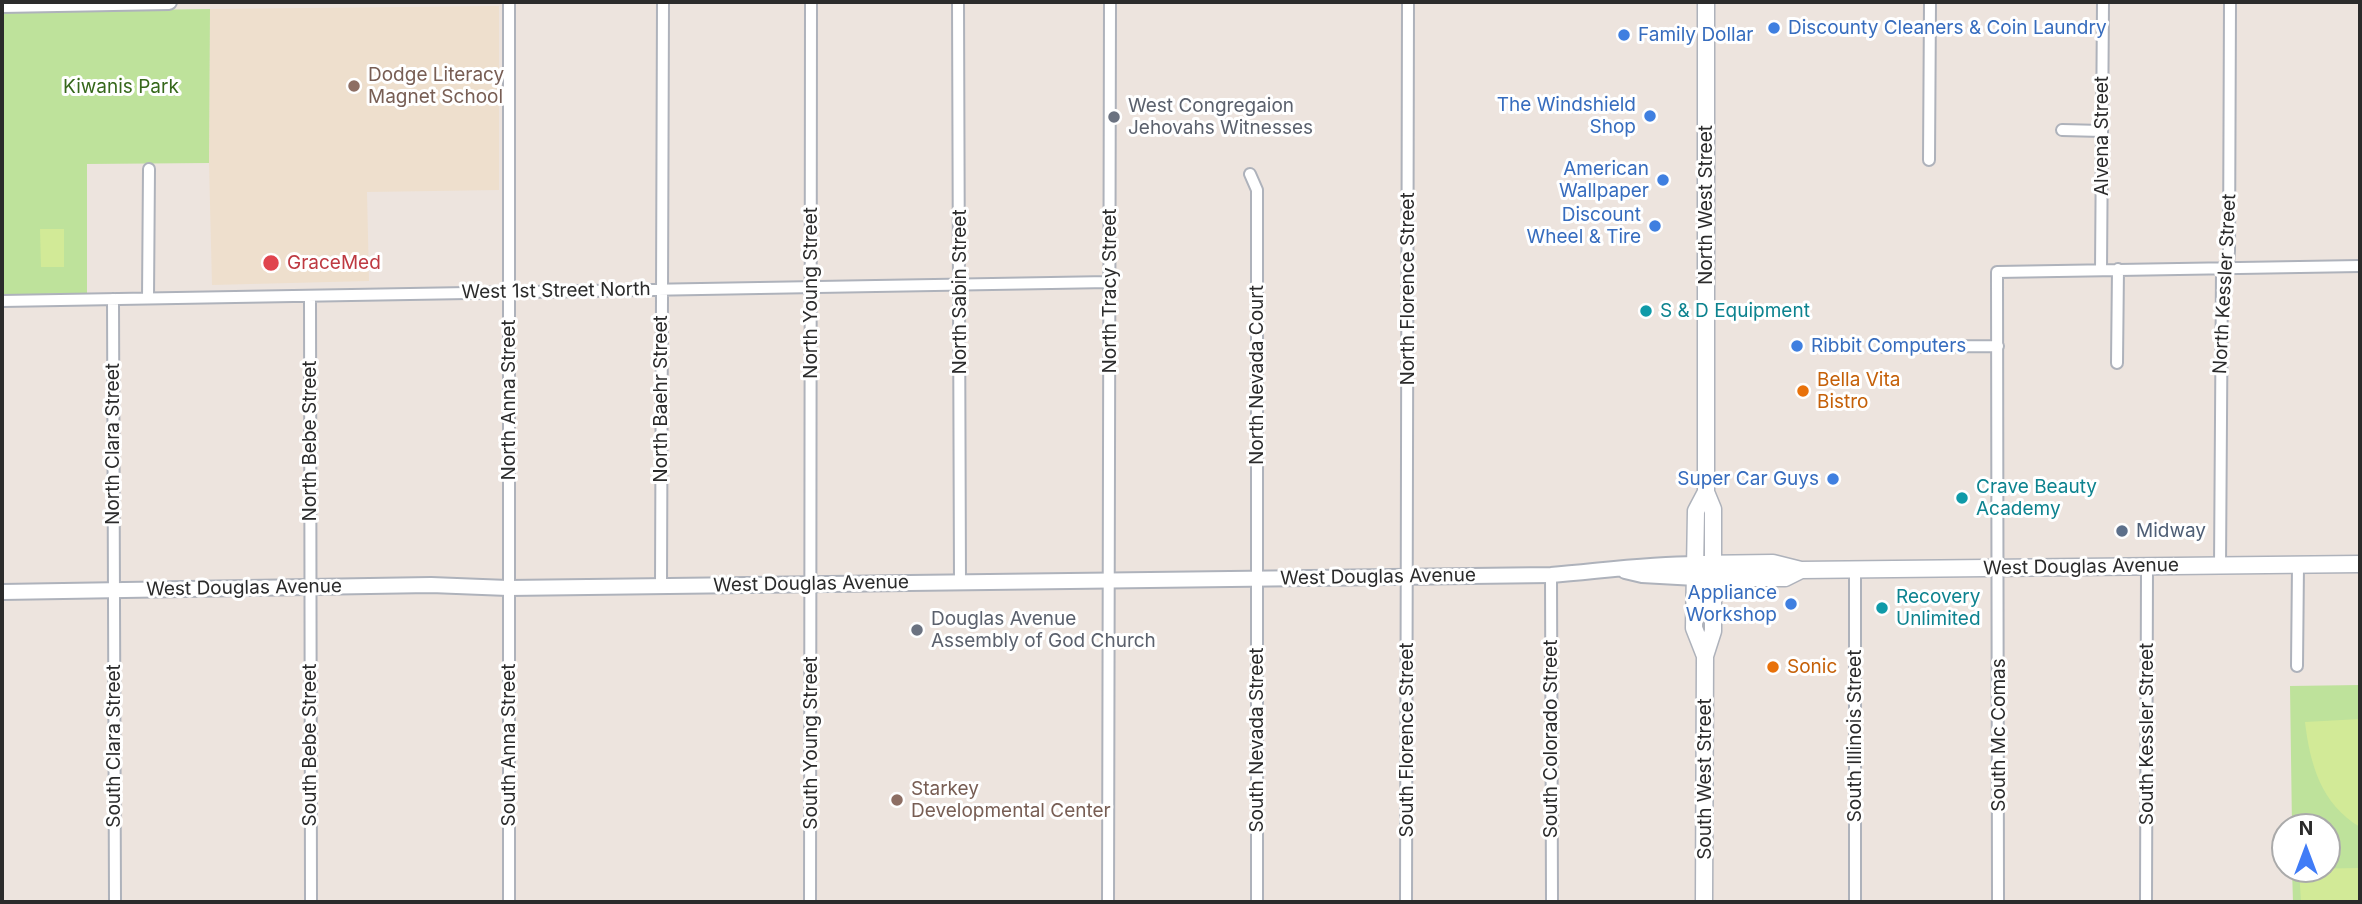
<!DOCTYPE html>
<html>
<head>
<meta charset="utf-8">
<style>
	body { margin:0 }
	#map { position:relative; width:2362px; height:904px; overflow:hidden; background:#ede4de; font-family:Inter,sans-serif }
	canvas { display:block }
	.frame { position:absolute; inset:0; border:4px solid #2b2b2b; pointer-events:none }
	.north { position:absolute; left:2271px; top:813px; width:70px; height:70px; box-sizing:border-box; background:#fff; border:2px solid #aaa; border-radius:50%; rotate:0deg; font-size:19px; font-weight:700; line-height:28px; text-align:center; color:#2b2b2b }
	.north::after { content:''; display:block; margin:auto; width:24px; height:32px; background:#407cf7; clip-path:polygon(50% 0,100% 100%,50% 72%,0 100%) }
</style>
</head>
<body>
<div id="map">
<canvas width="2362" height="904"></canvas>
<div class="frame"></div>
<div class="north">N</div>
</div>
<script>
const ctx = document.querySelector('canvas').getContext('2d');
ctx.lineJoin = 'round';
function paint(path, color) {
  ctx.fillStyle = color;
  ctx.fill(path, 'evenodd');
}
function strokePath(path, color, width, dash) {
  ctx.strokeStyle = color;
  ctx.lineWidth = width;
  ctx.lineCap = dash ? 'butt' : 'round';
  ctx.setLineDash(dash || []);
  ctx.stroke(path);
}
function drawText(font, color, halo, rows, align = 'center') {
  ctx.font = font + ' Inter,sans-serif';
  ctx.lineWidth = 6;
  ctx.setLineDash([]);
  ctx.textBaseline = 'middle';
  ctx.strokeStyle = halo;
  ctx.fillStyle = color;
  for (const [text, x, y, turn = 0] of rows) {
    ctx.save();
    ctx.translate(x, y);
    ctx.rotate((+turn || 0) * Math.PI / 180);
    ctx.textAlign = isNaN(turn) ? turn : align;
    if (halo) ctx.strokeText(text, 0, 0);
    ctx.fillText(text, 0, 0);
    ctx.restore();
  }
}
const education = new Path2D(`
	M499 6V190L367 192 369 281 212 285 209 163 210 9Z`);
const green = new Path2D(`
	M210 9 209 163 87 164V293L2 295V12Z
	M2360 685V902H2293L2292 869H2327V827H2292L2290 686Z`);
const pitch = new Path2D(`
	M40 229H64V267H41Z
	M2360 719V827C2321 804 2310 764 2305 722Z
	M2360 868V902H2301L2299 869Z`);
const minor = new Path2D(`
	M509 2V902
	M958 2 960 582
	M2062 130 2102 131
	M1929 160 1930 2
	M1250 174 1257 190V902
	M2101 270 2103 2
	M310 296 311 902
	M148 298 149 169
	M113 299 115 902
	M2 301 1109 282
	M1884 347 1998 346
	M2117 363 2118 269
	M2220 566 2222 271 2228 264 2229 251 2230 2
	M1551 575 1552 902
	M661 586 663 2
	M2297 666 2298 565
	M810 902 811 2
	M1108 902 1110 2
	M1406 902 1408 2
	M1855 902V570
	M1998 902 1997 272 2360 266
	M2146 902 2147 567`);
const tertiary = new Path2D(`
	M2 5 169 2
	M1625 571 1642 575 1696 578
	M2 592 431 585 508 588 1551 575C1600 571 1647 564 1696 564`);
const secondary = new Path2D(`
	M1696 564 1773 563 1801 570 2360 564
	M1705 578H1785L1801 570
	M1705 656 1694 628 1696 511 1706 492
	M1704 902 1705 656 1713 631V509L1706 492V2`);
const markers = [
	[1774,28,7,"#3f7fe0"],
	[1624,35,7,"#3f7fe0"],
	[354,86,7,"#8d6e63"],
	[1650,116,7,"#3f7fe0"],
	[1114,117,7,"#6b7280"],
	[1663,180,7,"#3f7fe0"],
	[1655,226,7,"#3f7fe0"],
	[271,263,9,"#e0444e"],
	[1646,311,7,"#0f9aa8"],
	[1797,346,7,"#3f7fe0"],
	[1803,391,7,"#e8710a"],
	[1833,479,7,"#3f7fe0"],
	[1962,498,7,"#0f9aa8"],
	[2122,531,7,"#5c6f8a"],
	[1791,604,7,"#3f7fe0"],
	[1882,608,7,"#0f9aa8"],
	[917,630,7,"#6b7280"],
	[1773,667,7,"#e8710a"],
	[897,800,7,"#8d6e63"]
];
const shopNames = [
	["Discounty Cleaners & Coin Laundry",1788,28,"left"],
	["Family Dollar",1638,35,"left"],
	["The Windshield",1636,105],
	["Shop",1636,127],
	["American",1649,169],
	["Wallpaper",1649,191],
	["Discount",1641,215],
	["Wheel & Tire",1641,237],
	["Ribbit Computers",1811,346,"left"],
	["Super Car Guys",1819,479],
	["Appliance",1777,593],
	["Workshop",1777,615]
];
const educationNames = [
	["Dodge Literacy",368,75],
	["Magnet School",368,97],
	["Starkey",911,789],
	["Developmental Center",911,811]
];
const parkNames = [
	["Kiwanis Park",121,87]
];
const worshipNames = [
	["West Congregaion",1128,106],
	["Jehovahs Witnesses",1128,128],
	["Douglas Avenue",931,619],
	["Assembly of God Church",931,641]
];
const streetNames = [
	["Alvena Street",2102,136,-90],
	["North West Street",1706,205,-90],
	["North Kessler Street",2225,284,-87],
	["North Florence Street",1408,289,-90],
	["West 1st Street North",556,291,-1],
	["North Tracy Street",1110,291,-90],
	["North Sabin Street",960,292,-90],
	["North Young Street",811,293,-90],
	["North Nevada Court",1257,375,-90],
	["North Baehr Street",661,399,-90],
	["North Anna Street",509,400,-90],
	["North Bebe Street",310,441,-90],
	["North Clara Street",113,444,-90],
	["West Douglas Avenue",2081,567,-1],
	["West Douglas Avenue",1378,577,-1],
	["West Douglas Avenue",811,584,-1],
	["West Douglas Avenue",244,588,-1],
	["South Kessler Street",2147,734,-90],
	["South Mc Comas",1999,735,-90],
	["South Illinois Street",1855,736,-90],
	["South Colorado Street",1551,739,-90],
	["South Nevada Street",1257,740,-90],
	["South Florence Street",1407,740,-90],
	["South Young Street",811,743,-90],
	["South Bebe Street",310,745,-90],
	["South Anna Street",509,745,-90],
	["South Clara Street",114,746,-90],
	["South West Street",1705,779,-90]
];
const healthNames = [
	["GraceMed",287,263]
];
const cultureNames = [
	["S & D Equipment",1660,311],
	["Crave Beauty",1976,487],
	["Academy",1976,509],
	["Recovery",1896,597],
	["Unlimited",1896,619]
];
const foodNames = [
	["Bella Vita",1817,380],
	["Bistro",1817,402],
	["Sonic",1787,667]
];
const serviceNames = [
	["Midway",2136,531]
];
paint(education, '#eedfcd');
paint(green, '#bee29b');
paint(pitch, '#d2ea97');
strokePath(minor, '#aeb2bb', 14);
strokePath(tertiary, '#aeb2bb', 18);
strokePath(secondary, '#aeb2bb', 19);
strokePath(minor, '#fff', 10);
strokePath(tertiary, '#fff', 14);
strokePath(secondary, '#fff', 16);
for (const [x, y, r, color] of markers) {
  const dot = new Path2D();
  dot.arc(x, y, r, 0, 2 * Math.PI);
  ctx.fillStyle = color;
  ctx.fill(dot);
  strokePath(dot, '#fff', 2.5);
}
drawText('19px', '#366cbe', '#fff', shopNames, 'right');
drawText('19px', '#785e54', '#fff', educationNames, 'left');
drawText('19px', '#36681b', '#fff', parkNames);
drawText('19px', '#5b616d', '#fff', worshipNames, 'left');
drawText('19px', '#2b2b2b', '#fff', streetNames);
drawText('19px', '#be3a42', '#fff', healthNames, 'left');
drawText('19px', '#0d838f', '#fff', cultureNames, 'left');
drawText('19px', '#c56008', '#fff', foodNames, 'left');
drawText('19px', '#4e5e75', '#fff', serviceNames, 'left');
</script>
</body>
</html>
